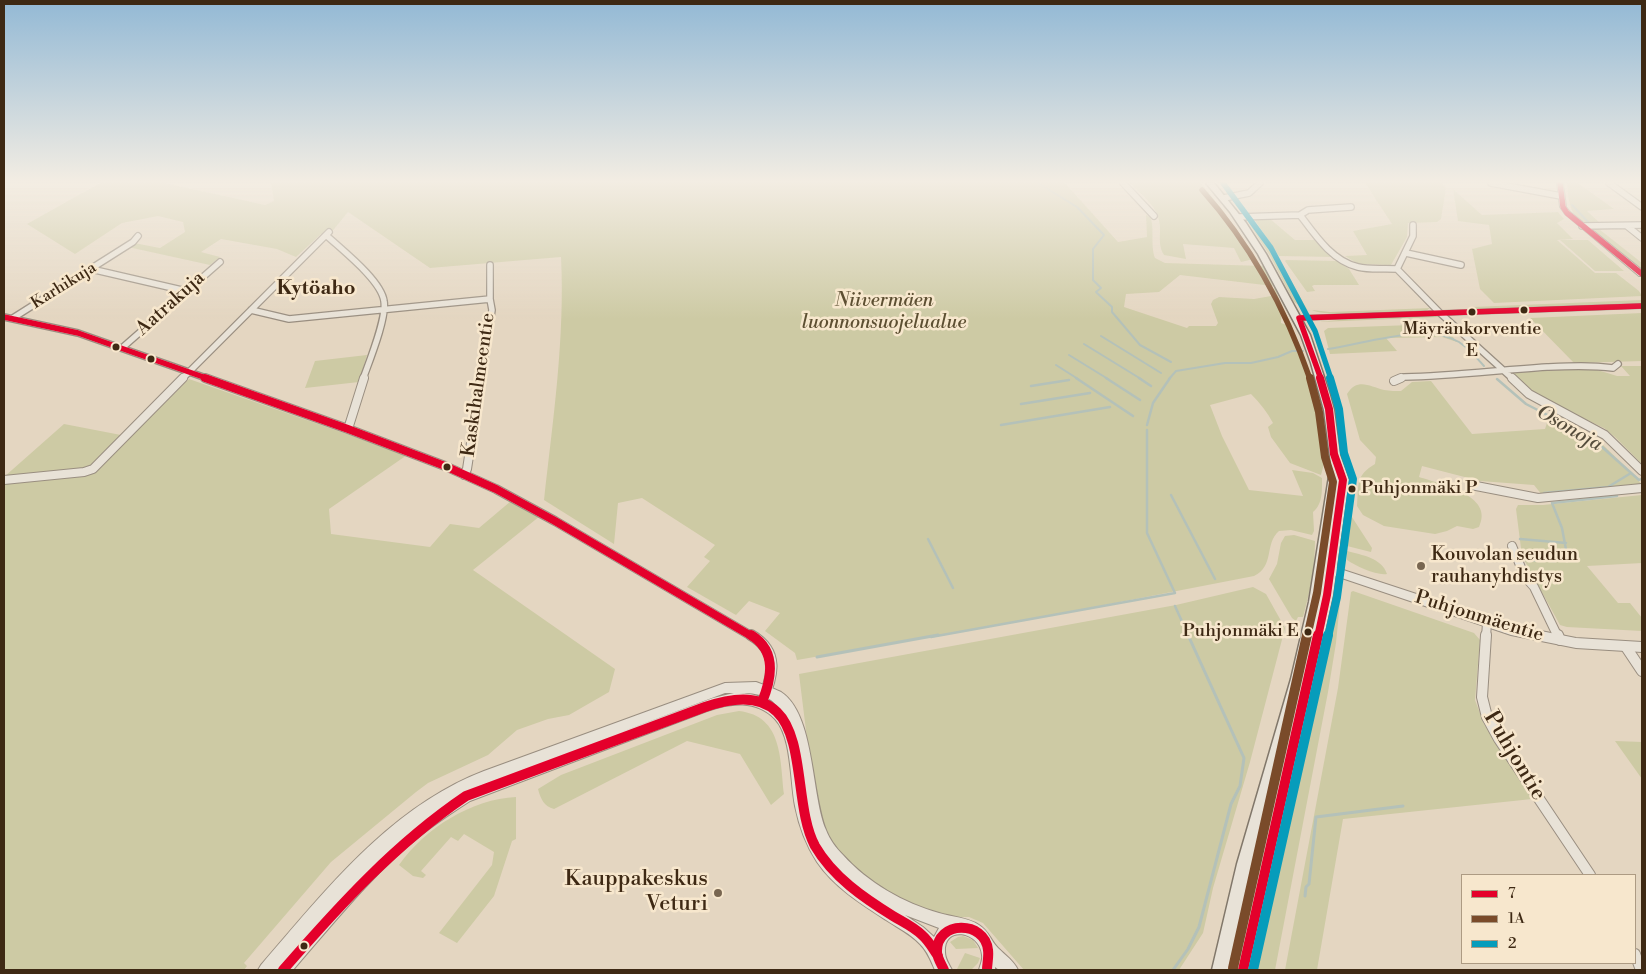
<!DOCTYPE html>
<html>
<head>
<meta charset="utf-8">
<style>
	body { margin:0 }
	#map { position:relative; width:1646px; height:974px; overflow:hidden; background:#e4d6c1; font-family:"Libre Bodoni",serif }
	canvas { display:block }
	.frame { position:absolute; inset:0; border:5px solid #3e2914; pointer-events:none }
	.legend { position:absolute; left:1461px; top:874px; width:175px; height:90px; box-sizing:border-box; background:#f7e7cd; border:1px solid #ad9b83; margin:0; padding:6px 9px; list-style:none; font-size:15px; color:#3e2914 }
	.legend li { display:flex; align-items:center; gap:10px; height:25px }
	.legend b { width:25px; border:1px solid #ad9b83 }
</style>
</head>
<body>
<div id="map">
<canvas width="1646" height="974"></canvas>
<div class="frame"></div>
<ul class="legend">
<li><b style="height:6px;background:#e4002b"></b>7</li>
<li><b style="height:6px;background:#7a4b2a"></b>1A</li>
<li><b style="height:6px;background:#069cbb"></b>2</li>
</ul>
</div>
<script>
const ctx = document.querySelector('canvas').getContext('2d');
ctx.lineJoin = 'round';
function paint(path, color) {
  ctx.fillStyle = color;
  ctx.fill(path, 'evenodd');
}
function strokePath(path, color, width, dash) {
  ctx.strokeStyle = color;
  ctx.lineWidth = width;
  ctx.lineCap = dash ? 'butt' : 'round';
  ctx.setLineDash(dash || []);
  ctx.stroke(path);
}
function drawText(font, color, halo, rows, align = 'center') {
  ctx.font = font + ' "Libre Bodoni",serif';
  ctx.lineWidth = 5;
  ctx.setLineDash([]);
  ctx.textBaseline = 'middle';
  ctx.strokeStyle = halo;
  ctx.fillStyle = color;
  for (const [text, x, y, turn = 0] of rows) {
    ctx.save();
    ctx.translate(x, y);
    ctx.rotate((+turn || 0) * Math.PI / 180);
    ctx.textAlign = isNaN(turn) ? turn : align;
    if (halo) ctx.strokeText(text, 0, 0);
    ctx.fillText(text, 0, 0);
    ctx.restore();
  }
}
const green = new Path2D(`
	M100 183H165L265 205 274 201 271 183H1065L1118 242 1147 237 1146 215 1150 217C1155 225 1150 245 1155 258L1165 263 1264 266 1273 286 1180 275 1159 292 1126 294 1124 307 1187 328 1189 326H1216L1218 323 1211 304 1213 300 1219 297 1254 299 1271 296 1272 290 1275 288C1280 299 1282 312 1281 323L1290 326C1306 359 1335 440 1321 475L1290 463 1271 437 1268 427 1273 423C1267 412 1260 403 1251 394L1210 405 1222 436 1249 490 1303 496 1292 470 1313 473 1322 478C1322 490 1323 504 1313 512L1314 531 1312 535 1291 530 1279 531C1264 544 1275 566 1254 576L1017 622 797 660 795 653 765 631 780 613 749 601 736 615 687 587 710 561 704 557 715 545 642 498 618 503 614 544 544 500C553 419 565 339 561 257L430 268 348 212 330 234H321L296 257 277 249 221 239 201 252 220 257 210 265 128 247 134 243 160 248 185 232 183 222 158 216 122 223 75 254 27 224Z
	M1130 183H1201L1225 213 1238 236 1249 247 1254 259 1241 262 1234 248 1183 244 1186 259 1164 255C1156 242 1163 230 1158 217 1154 203 1139 193 1130 183Z
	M1365 183H1442L1446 188 1441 219 1437 222 1408 223 1407 237 1391 265 1358 264 1345 256 1367 255 1353 231 1392 224Z
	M1567 183H1578L1614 209 1587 211 1601 224C1571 225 1569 208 1567 183Z
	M1453 189 1482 215 1558 212 1564 219 1557 223 1573 239 1557 240 1595 273H1616L1639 291 1642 296 1494 303 1480 289 1472 249 1492 244 1489 225 1458 221Z
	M1269 218 1295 240H1314L1335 257 1279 256 1254 219Z
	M1248 222H1251L1293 284 1308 311 1294 302 1270 256Z
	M1595 229H1599L1642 263V271L1595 233Z
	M1560 240H1588L1624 271H1595Z
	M1286 260 1338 261 1349 269 1359 285H1314L1312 286 1315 291 1307 292 1285 261Z
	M1642 300V303L1474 309 1472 307Z
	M1430 308 1426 311C1406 311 1324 318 1312 310L1330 312Z
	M1642 313V361L1574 363 1530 318Z
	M1431 315 1441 317 1319 322 1349 319Z
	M1412 325 1420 331H1448L1457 342 1442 337 1386 338 1397 351 1330 354 1324 331 1328 328Z
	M367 355 359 382 305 388 315 361Z
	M1621 366H1642V464L1615 437 1604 428 1553 404 1528 389 1511 373 1591 368 1617 376H1630Z
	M189 379 407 455 329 509 331 534 430 547 450 524 479 528 511 501 540 516 473 570 615 669 609 692 569 715 548 719 517 730 488 755 428 783 416 792 331 862 244 963 247 966 244 970H4V483L79 477 97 471Z
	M1431 381 1472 434 1545 429 1547 423 1555 421 1601 443 1634 475 1642 485 1542 495 1534 485 1480 481 1422 466 1419 477C1440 484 1495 495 1479 527L1473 529 1457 526 1447 531 1435 534 1384 526 1363 515 1357 506C1359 484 1355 476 1375 464L1376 457 1360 440 1347 394C1358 377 1370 387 1384 390 1390 391 1396 391 1401 391L1412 382Z
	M64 424 121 435 93 465 86 469 4 477Z
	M1642 495V563L1587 566 1618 603H1630L1642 618V631L1567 627 1560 625 1522 556 1516 509 1518 505H1543Z
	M1350 514 1372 548 1371 552 1347 546Z
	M1294 535 1315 541C1315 567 1310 592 1303 617H1298L1296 621 1292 618 1269 579 1277 564 1281 543 1285 536Z
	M1347 551C1362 555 1382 558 1387 574 1377 576 1356 566 1347 560Z
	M1339 581 1342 582 1336 643 1328 692 1275 970H1253L1317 679 1333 591 1335 586Z
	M1253 587 1266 594 1285 628 1250 762 1213 888 1203 933 1179 970H1024L983 923 969 917H945L914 907 864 877 833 846 824 830 815 803 799 674 1176 605Z
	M1353 591 1474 633 1480 640 1475 700 1484 724 1532 799 1343 819 1317 970H1285L1338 688 1351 592Z
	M739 711C783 716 780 760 784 794L771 805 740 754 687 741 554 809C544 806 541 800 538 789L561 775 717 715Z
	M1615 741 1642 742V779Z
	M1276 786 1278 787 1234 970H1230L1245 900Z
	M516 797V839L512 841 494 896 457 943 439 933 492 865 494 852 464 834 458 841 451 837 421 871 426 875 423 878 413 876 399 865C425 828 472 799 516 797Z
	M963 936 973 940 978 948 956 949 950 942 958 937Z
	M965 953 980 958 978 963 971 970 957 969Z`);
const streamFar2 = new Path2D(`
	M1038 183 1077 207 1104 235 1093 249V280L1101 288 1096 292 1112 307V312L1140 345 1171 362
	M1572 205 1589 223
	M1101 336 1161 373
	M1084 344 1141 379
	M1328 349C1364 344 1426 322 1459 342 1468 348 1477 358 1484 366
	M1069 355 1108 379
	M1056 365 1078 379
	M1169 379 1176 371 1225 363H1251L1278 357 1292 351H1303`);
const streamFar1 = new Path2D(`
	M1076 378 1133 416
	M1106 378 1140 400
	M1139 378 1151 386
	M1497 379 1526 404 1592 438 1639 480 1641 479
	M1031 386 1069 380
	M1021 404 1090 393
	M1001 425 1110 407
	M1147 425 1153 403 1170 378
	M1544 493 1608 487 1631 473
	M1171 495 1215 579
	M928 539 953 588
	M1520 539 1566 543
	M1528 560 1554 561 1567 555 1562 528 1552 503 1617 496
	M1175 606 1189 637
	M931 637 1175 593 1147 533V430`);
const stream = new Path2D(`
	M817 657 938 635
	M1305 896 1306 887 1309 884 1316 817 1403 806
	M1173 970 1188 949 1199 927 1231 804 1240 786 1244 758 1188 635`);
const minorFar2 = new Path2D(`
	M1123 183 1154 216
	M1491 183 1561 196
	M1609 183 1642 207
	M1224 198 1249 193 1260 183
	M1300 215 1308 210 1351 207
	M1239 217 1300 215C1315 235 1332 261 1358 267 1370 270 1384 268 1397 269
	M1413 225V236L1397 269 1440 313 1513 379
	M1582 226 1642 225
	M1627 226 1642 238
	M326 235C342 250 381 280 384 301 387 318 369 362 363 379
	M1406 253 1461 265
	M91 269 186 291
	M251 310 289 319 490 299
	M4 317 78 333 209 379
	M13 318 133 242 138 236
	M122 348 220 262
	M182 379 329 232
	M481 379 492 310 490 299V265
	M1398 379 1404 377C1452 376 1499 370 1547 367 1570 366 1591 365 1613 368L1618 364`);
const minorFar1 = new Path2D(`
	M205 378 348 429 445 466 496 489 555 521 753 637
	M1512 378 1529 394 1605 435 1642 471
	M1394 381 1401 378
	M348 429 364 378
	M464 475 467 469 481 378
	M4 480 84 472 93 469 183 378
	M1471 485 1538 498 1642 488
	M1512 546 1525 577 1534 587 1558 637
	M1486 637 1487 623`);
const minor = new Path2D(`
	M751 635C780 652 773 676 762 702
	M1486 635 1482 697 1487 717 1499 739 1590 875
	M1558 635 1560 640
	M1626 647 1642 671
	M1635 954 1641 970`);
const tertiary = new Path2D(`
	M1557 183H1563L1566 207 1570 212 1642 270V276H1639L1565 214 1560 207Z
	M1642 304V308L1299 320 1295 318 1299 316Z
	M1325 564 1511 625 1576 638 1642 642V652L1576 648 1511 635 1321 571 1320 568 1321 565Z
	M756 682C764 685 773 688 781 692 815 714 811 795 826 830 830 840 836 848 843 855 868 883 904 903 939 913 952 917 967 917 979 925 989 931 990 940 998 948 1005 955 1014 961 1018 970H999L995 967V970H979C980 965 983 960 982 955 980 931 943 925 945 952 945 959 949 964 952 970H935C931 961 928 952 920 944 911 934 898 928 886 920 861 904 834 887 817 862 806 845 799 826 795 806 790 781 792 737 775 719 756 699 730 703 707 711L470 801C453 812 436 823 420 836 372 874 333 924 293 970H258L261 965C325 891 390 807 484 771L725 683ZM725 693H734L713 698 616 734ZM739 693C753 693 768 694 777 706 766 698 753 693 739 693ZM905 915 939 928 934 937 923 927Z`);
const secondary = new Path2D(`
	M1206 183H1214L1246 223 1266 254 1310 335 1329 392 1334 410 1340 455 1349 480 1333 595 1251 970H1234L1286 746 1253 864 1230 970H1212L1237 864 1291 679 1309 602 1331 464 1324 410 1311 363 1301 335 1258 254 1230 212Z`);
const bus1Far2 = new Path2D(`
	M1560 183 1563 207 1567 213 1642 274
	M4 317 78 333 209 379
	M1321 379 1299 318 1642 306`);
const bus1Far1 = new Path2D(`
	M205 378 348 429 445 466 496 489 555 521 753 637
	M1318 637 1327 595 1343 480 1334 454 1329 409 1320 378`);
const bus1 = new Path2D(`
	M751 635C777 651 772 678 762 702
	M283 970C339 906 395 844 466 796L705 707C728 699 758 693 777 712 805 739 795 809 815 846 833 877 864 898 893 916 903 922 914 927 922 935 929 941 933 949 938 956
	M944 970C942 965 937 958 937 952 936 920 985 920 988 950 989 957 987 964 987 970
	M1243 970 1318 635`);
const bus2Far2 = new Path2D(`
	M1202 190C1251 245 1286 310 1310 379`);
const bus2Far1 = new Path2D(`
	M1307 637 1317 593 1333 482 1325 457 1319 412 1310 378`);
const bus2 = new Path2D(`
	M1233 968 1307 635`);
const bus3Far2 = new Path2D(`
	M1223 183 1271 248 1315 331 1331 379`);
const bus3Far1 = new Path2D(`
	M1328 637 1337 597 1353 479 1344 453 1339 409 1330 378`);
const bus3 = new Path2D(`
	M1253 970 1328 635`);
const markers = [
	[1524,310,4.5,"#3e2914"],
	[1472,312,4.5,"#3e2914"],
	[116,347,4.5,"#3e2914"],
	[151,359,4.5,"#3e2914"],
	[447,467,4.5,"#3e2914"],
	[1352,489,4.5,"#3e2914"],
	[1421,566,5,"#786651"],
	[1308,632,4.5,"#3e2914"],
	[718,893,5,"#786651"],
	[304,946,4.5,"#3e2914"]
];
const farStreetnames = [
	["Karhikuja",64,286,-32]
];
const busNames = [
	["Mäyränkorventie",1472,330],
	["E",1472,352],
	["Puhjonmäki P",1361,489,"left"],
	["Puhjonmäki E",1299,632,"right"]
];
const parkNames = [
	["Niivermäen",884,301],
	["luonnonsuojelualue",884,323]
];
const streetNames = [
	["Aatrakuja",171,304,-42],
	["Kaskihalmeentie",479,385,-82],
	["Puhjonmäentie",1479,617,17]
];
const poiNames = [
	["Kouvolan seudun",1431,555],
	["rauhanyhdistys",1431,577]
];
const farDistrictnames = [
	["Kytöaho",316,289]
];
const waterNames = [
	["Osonoja",1569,429,30]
];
const nearStreetnames = [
	["Puhjontie",1514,756,59]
];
const nearPoinames = [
	["Kauppakeskus",708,880],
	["Veturi",708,905]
];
paint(green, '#cdcaa4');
strokePath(streamFar2, '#b4c1b9', 2);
strokePath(streamFar1, '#b4c1b9', 2.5);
strokePath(stream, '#b4c1b9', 3);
strokePath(minorFar2, '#998e80', 8);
strokePath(minorFar1, '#998e80', 10);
strokePath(minor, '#998e80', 12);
strokePath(tertiary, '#998e80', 2);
strokePath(secondary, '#81776a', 3);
strokePath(minorFar2, '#e8e2d7', 5.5);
strokePath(minorFar1, '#e8e2d7', 8);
strokePath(minor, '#e8e2d7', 10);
paint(tertiary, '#e8e2d7');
paint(secondary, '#e8e2d7');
strokePath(bus1Far2, '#e4002b', 5.5);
strokePath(bus1Far1, '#e4002b', 8);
strokePath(bus1, '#e4002b', 10);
strokePath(bus2Far2, '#7a4b2a', 5.5);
strokePath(bus2Far1, '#7a4b2a', 8);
strokePath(bus2, '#7a4b2a', 10);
strokePath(bus3Far2, '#069cbb', 5.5);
strokePath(bus3Far1, '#069cbb', 8);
strokePath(bus3, '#069cbb', 10);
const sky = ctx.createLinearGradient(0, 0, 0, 319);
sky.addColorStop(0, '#93b9d5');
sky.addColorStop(0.57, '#f3ede3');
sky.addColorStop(1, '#f3ede300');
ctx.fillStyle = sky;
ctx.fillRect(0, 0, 1646, 319);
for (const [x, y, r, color] of markers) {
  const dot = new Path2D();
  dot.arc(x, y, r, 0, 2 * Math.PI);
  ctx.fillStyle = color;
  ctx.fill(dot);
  strokePath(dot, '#f7e7cd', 2);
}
drawText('16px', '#3e2914', '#f7e7cd', farStreetnames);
drawText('18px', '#3e2914', '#f7e7cd', busNames);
drawText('italic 19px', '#5d4f32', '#f7e7cd', parkNames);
drawText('19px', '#3e2914', '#f7e7cd', streetNames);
drawText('19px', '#3e2914', '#f7e7cd', poiNames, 'left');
drawText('bold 20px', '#3e2914', '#f7e7cd', farDistrictnames);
drawText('italic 20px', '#564d3c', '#f7e7cd', waterNames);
drawText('22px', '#3e2914', '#f7e7cd', nearStreetnames);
drawText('22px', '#3e2914', '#f7e7cd', nearPoinames, 'right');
</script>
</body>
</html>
